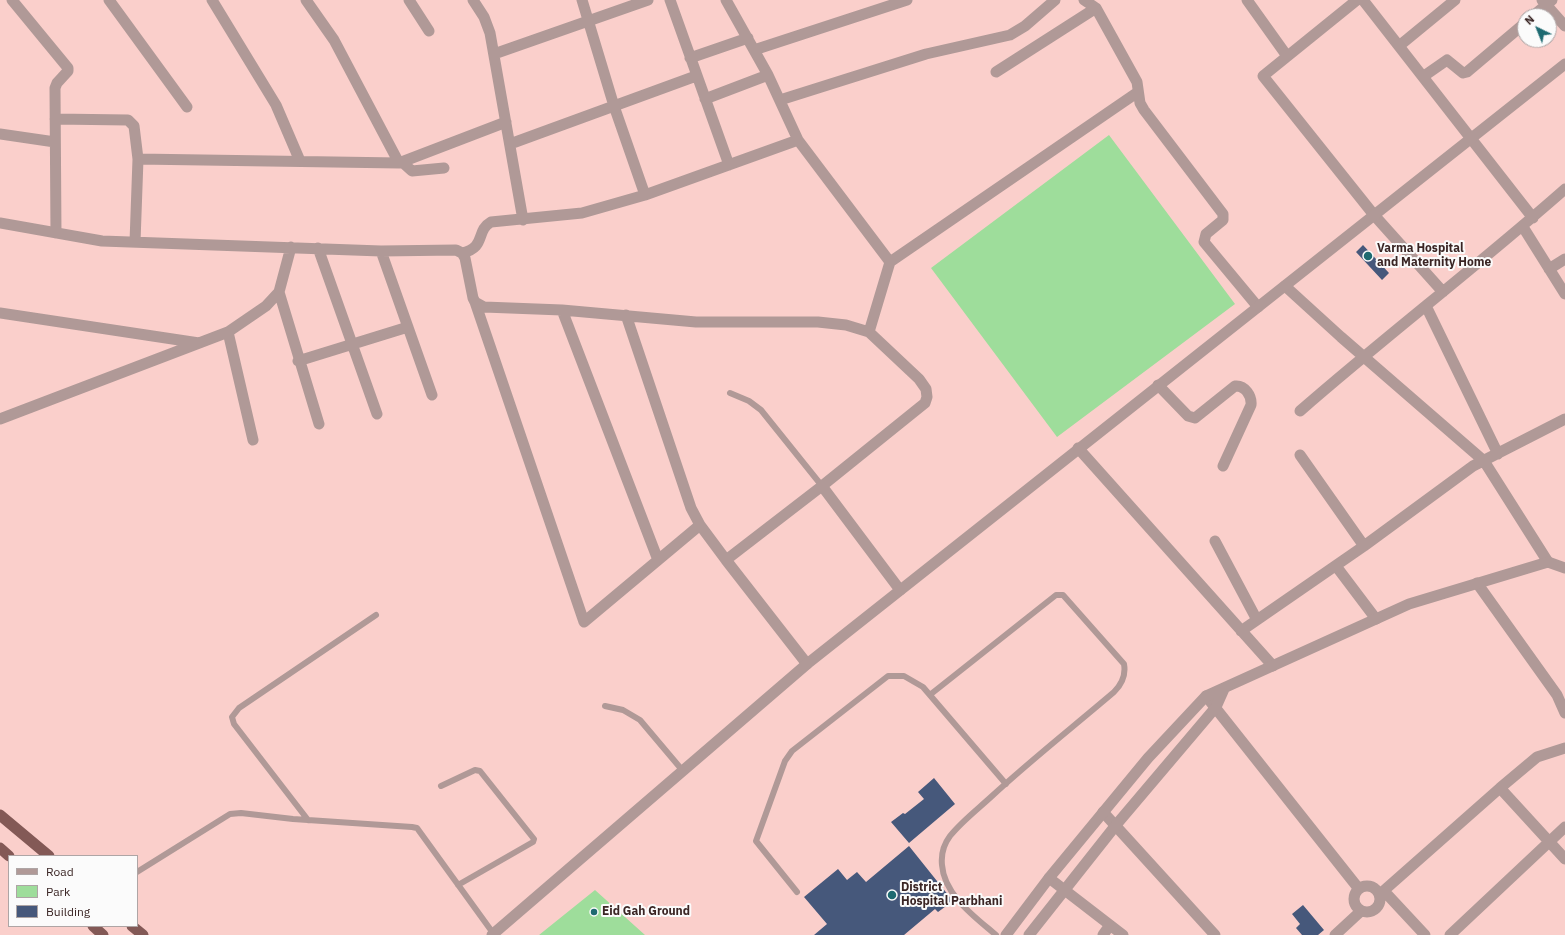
<!DOCTYPE html>
<html>
<head>
<meta charset="utf-8">
<style>
	body { margin:0 }
	#map { position:relative; width:1565px; height:935px; overflow:hidden; background:#facfcb; font-family:"IBM Plex Sans",sans-serif }
	canvas { display:block }
	.legend { position:absolute; left:8px; top:855px; width:130px; height:72px; box-sizing:border-box; background:#fbfbfb; border:1px solid #aea5a5; margin:0; padding:5px 7px; list-style:none; font-size:12px; color:#3a2524 }
	.legend li { display:flex; align-items:center; gap:8px; height:20px }
	.legend b { width:20px; border:1px solid #aea5a5 }
	.north { position:absolute; left:1517px; top:8px; width:40px; height:40px; box-sizing:border-box; background:#fbfbfb; border:1px solid #aea5a5; border-radius:50%; rotate:317deg; font-size:11px; font-weight:700; line-height:16px; text-align:center; color:#3a2524 }
	.north::after { content:''; display:block; margin:auto; width:14px; height:18px; background:#1e6a71; clip-path:polygon(50% 0,100% 100%,50% 72%,0 100%) }
</style>
</head>
<body>
<div id="map">
<canvas width="1565" height="935"></canvas>
<ul class="legend">
<li><b style="height:5px;background:#b09997"></b>Road</li>
<li><b style="height:11px;background:#9edd9b"></b>Park</li>
<li><b style="height:11px;background:#46587b"></b>Building</li>
</ul>
<div class="north">N</div>
</div>
<script>
const ctx = document.querySelector('canvas').getContext('2d');
ctx.lineJoin = 'round';
function paint(path, color) {
  ctx.fillStyle = color;
  ctx.fill(path, 'evenodd');
}
function strokePath(path, color, width, dash) {
  ctx.strokeStyle = color;
  ctx.lineWidth = width;
  ctx.lineCap = dash ? 'butt' : 'round';
  ctx.setLineDash(dash || []);
  ctx.stroke(path);
}
function drawText(font, color, halo, rows, align = 'center') {
  ctx.font = font + ' "IBM Plex Sans",sans-serif';
  ctx.lineWidth = 4;
  ctx.setLineDash([]);
  ctx.textBaseline = 'middle';
  ctx.strokeStyle = halo;
  ctx.fillStyle = color;
  for (const [text, x, y, turn = 0] of rows) {
    ctx.save();
    ctx.translate(x, y);
    ctx.rotate((+turn || 0) * Math.PI / 180);
    ctx.textAlign = isNaN(turn) ? turn : align;
    if (halo) ctx.strokeText(text, 0, 0);
    ctx.fillText(text, 0, 0);
    ctx.restore();
  }
}
const green = new Path2D(`
	M1109 135 1235 304 1057 437 931 268Z
	M595 890 645 935H539Z`);
const building = new Path2D(`
	M1363 245 1389 273 1382 280 1356 252Z
	M934 778 955 804 909 843 891 822 903 813 905 814 924 799 918 792Z
	M909 846 953 901 938 912 935 909 904 935H814L827 924 804 897 838 869 847 880 857 872 866 882Z
	M1303 905 1324 930 1318 935H1302L1296 928 1300 924 1292 914Z`);
const service = new Path2D(`
	M730 393 749 401 761 410 822 486
	M931 694 1056 595H1063L1124 664C1126 675 1122 684 1114 692 1073 727 1031 760 992 796 978 809 962 821 950 836 944 844 941 855 942 865 944 895 975 917 996 935
	M605 706 623 710 640 720 683 771
	M441 786 475 770 480 771 534 839 533 842 458 885
	M308 820 234 724 232 717 239 708 376 615
	M137 872 230 814 241 813 293 819 412 827 417 828 493 933
	M797 892 756 841 785 761 792 751 888 676H904L923 687 1006 784`);
const minor = new Path2D(`
	M12 0 68 68V71L57 83 55 88 56 233
	M109 0 187 107
	M212 0 276 105 300 161
	M409 0 429 31
	M473 0 484 17 490 33 523 220
	M582 0 614 106 645 195
	M670 0 729 165
	M726 0 768 75 798 140 890 262 869 332
	M1084 0 1096 8 1137 82 1140 103 1144 110 1223 214V220L1206 234 1204 242 1258 307
	M1247 0 1287 56
	M1357 0 1263 76 1374 215 1443 292
	M1363 0 1533 218
	M1542 0 1565 26
	M1533 16 1552 0
	M1399 46 1455 0
	M754 50 907 0
	M494 54 648 0
	M690 58 748 38
	M996 72 1096 8
	M1424 76 1447 60 1463 73 1467 72 1525 23
	M705 99 768 75
	M780 100 926 54 1010 35 1025 26 1055 0
	M55 119 128 120 134 126 138 159
	M0 134 55 142
	M510 144 696 76
	M402 162 412 171 444 168
	M399 163 506 122
	M0 223 102 241 381 251 456 250 462 253 465 258 473 298 475 302 484 307 562 310 696 322H818L846 325 869 332 919 379 926 389 927 397 925 403 822 486 900 590
	M1523 227 1565 294
	M135 242 138 159 399 163 334 40 306 0
	M318 248 377 414
	M381 251 432 395
	M462 253C487 247 475 231 491 222L582 213 645 195 798 140
	M890 262 1138 92
	M1549 269 1565 259
	M1285 286 1341 337 1484 461 1548 562
	M279 292 319 424
	M475 302 584 622 700 525
	M1426 306 1498 454
	M562 310 658 560
	M0 313 199 343
	M626 315 691 508 700 525 726 560 822 486
	M228 332 253 440
	M298 361 408 327
	M1158 385 1188 416 1195 418 1235 386C1245 385 1252 396 1251 405L1223 466
	M1300 411C1387 335 1479 265 1565 189
	M0 419 228 332 266 306 279 292 291 247
	M1078 448 1273 666
	M1300 455 1364 546
	M1215 541 1257 620
	M726 560 807 664
	M1336 566 1376 619
	M1477 583 1557 695 1565 713
	M1241 631 1364 546 1473 466 1565 419
	M1206 696 1359 889
	M1500 788 1537 757 1565 748
	M1103 812 1215 935
	M1049 878 1123 935
	M1354 899a13 13 0 1 1 26 0a13 13 0 1 1-26 0Z
	M1384 891 1425 935
	M1380 894 1500 788 1565 859
	M1103 935 1110 925
	M1335 935 1361 911
	M1450 935 1565 827`);
const tertiary = new Path2D(`
	M492 935 807 664 1565 64
	M1006 935 1049 878 1148 758 1206 696 1409 604 1548 562 1565 568
	M1029 935 1116 825 1216 707 1224 689`);
const trunk = new Path2D(`
	M0 815 49 856
	M0 848 9 856
	M93 926 103 935
	M132 926 143 935`);
const markers = [
	[1368,256,5,"#1e6a71"],
	[892,895,5,"#1e6a71"],
	[594,912,4,"#1e6a71"]
];
const poiNames = [
	["Varma Hospital",1377,249],
	["and Maternity Home",1377,263],
	["District",901,888],
	["Hospital Parbhani",901,902],
	["Eid Gah Ground",602,912]
];
paint(green, '#9edd9b');
paint(building, '#46587b');
strokePath(service, '#b09997', 6);
strokePath(minor, '#b09997', 11);
strokePath(tertiary, '#b09997', 11);
strokePath(trunk, '#835956', 11);
for (const [x, y, r, color] of markers) {
  const dot = new Path2D();
  dot.arc(x, y, r, 0, 2 * Math.PI);
  ctx.fillStyle = color;
  ctx.fill(dot);
  strokePath(dot, '#fbfbfb', 1.5);
}
drawText('bold 12px', '#3a2524', '#fbfbfb', poiNames, 'left');
</script>
</body>
</html>
